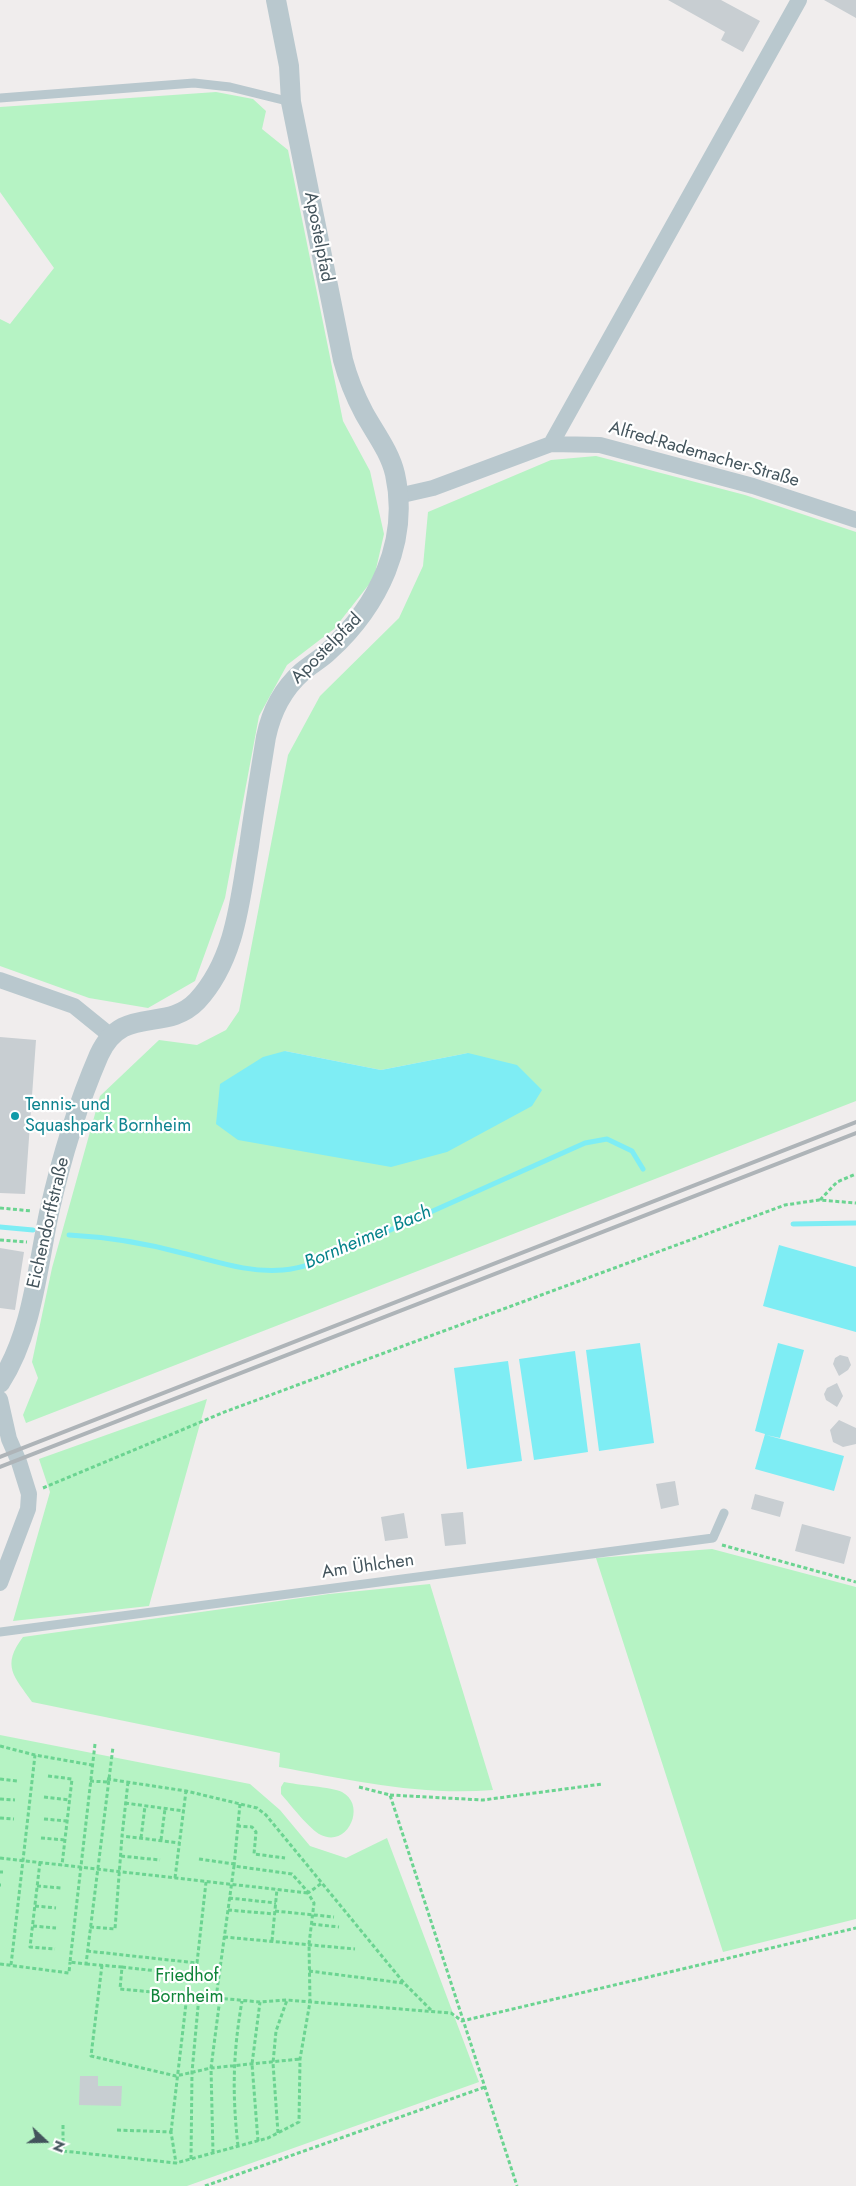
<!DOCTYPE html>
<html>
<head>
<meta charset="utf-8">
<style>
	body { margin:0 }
	#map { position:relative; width:856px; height:2186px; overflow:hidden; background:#f0eded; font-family:Jost,sans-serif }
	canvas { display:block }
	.north { position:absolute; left:20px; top:2116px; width:50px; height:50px; -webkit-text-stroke:4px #fff; paint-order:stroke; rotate:111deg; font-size:14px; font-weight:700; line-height:20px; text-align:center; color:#43545c }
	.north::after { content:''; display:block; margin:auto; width:18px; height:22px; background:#43545c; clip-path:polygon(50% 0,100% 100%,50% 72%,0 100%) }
</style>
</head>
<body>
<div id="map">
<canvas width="856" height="2186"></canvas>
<div class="north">N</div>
</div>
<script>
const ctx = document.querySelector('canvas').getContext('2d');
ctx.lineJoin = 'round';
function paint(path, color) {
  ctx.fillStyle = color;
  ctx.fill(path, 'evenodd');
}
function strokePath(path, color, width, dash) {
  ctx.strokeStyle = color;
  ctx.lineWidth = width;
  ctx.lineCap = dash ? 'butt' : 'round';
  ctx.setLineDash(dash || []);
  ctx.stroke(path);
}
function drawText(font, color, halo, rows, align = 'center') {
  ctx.font = font + ' Jost,sans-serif';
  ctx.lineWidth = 4.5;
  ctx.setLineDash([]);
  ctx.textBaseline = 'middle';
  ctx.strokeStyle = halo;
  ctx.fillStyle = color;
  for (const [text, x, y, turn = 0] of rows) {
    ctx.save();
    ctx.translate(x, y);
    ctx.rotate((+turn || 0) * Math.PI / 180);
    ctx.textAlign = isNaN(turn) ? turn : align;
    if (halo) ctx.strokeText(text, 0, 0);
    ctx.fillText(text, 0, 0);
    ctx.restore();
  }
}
const green = new Path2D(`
	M216 92 253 99 266 111 262 129 288 150 343 421 370 471 384 534 374 578 334 629 287 665 259 716 225 898 195 981 148 1008 89 998 0 966V319L10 324 54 268 0 192V107Z
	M596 456 745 495 856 532V1101L26 1423 23 1415 38 1378 32 1362 52 1268 100 1096 159 1040 197 1045 226 1030 239 1011 288 755 320 696 399 618 423 566 428 512 551 460ZM285 1051 381 1070 468 1053 216 1124Z
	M207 1399 149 1606 13 1621 50 1492 39 1459Z
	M712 1549 856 1587V1919L723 1952 596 1558Z
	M430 1584 493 1790C420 1796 350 1780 279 1767L280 1753 32 1702C14 1676 1 1666 23 1637L329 1594Z
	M0 1735 250 1784 280 1810 310 1846 346 1858 387 1838 479 2082 187 2186H0Z
	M284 1782C297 1785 332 1787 342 1792 367 1805 348 1848 321 1835 309 1829 291 1805 281 1794V1787Z`);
const water = new Path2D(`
	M285 1051 381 1070 468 1053 517 1065 542 1090 532 1106 447 1152 391 1167 238 1140 216 1124 220 1084 263 1057Z
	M779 1245 856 1267V1332L763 1306Z
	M640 1343 654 1443 599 1451 586 1350Z
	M778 1343 804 1350 780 1438 766 1435 844 1456 834 1491 755 1469 765 1434 755 1431Z
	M575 1351 588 1452 534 1460 519 1359Z
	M508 1361 522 1461 467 1469 454 1368Z`);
const stream = new Path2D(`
	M793 1224 856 1223
	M0 1227 33 1230
	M69 1235C107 1237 145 1243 182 1253 216 1261 247 1273 283 1270 304 1268 322 1260 341 1252L585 1143 607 1139 632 1151 643 1169`);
const building = new Path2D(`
	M668 0H721L760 21 743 52 721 40 725 32Z
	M824 0H856V18Z
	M0 1037 36 1040 25 1194 0 1193Z
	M0 1248 24 1252 15 1310 0 1308Z
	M840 1355 848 1357 851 1365 848 1370 839 1376 833 1364 835 1358Z
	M837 1383 843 1396 837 1407 826 1400 824 1394 827 1388Z
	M839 1420 856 1428V1444L843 1447 833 1442 830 1430Z
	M675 1481 679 1505 661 1509 656 1484Z
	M755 1494 784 1502 780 1517 751 1509Z
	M463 1512 466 1544 445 1546 441 1514Z
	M404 1513 408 1538 385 1541 381 1517Z
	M802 1524 851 1537 844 1564 795 1551Z
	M80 2076H98V2086H122L121 2106 79 2105Z`);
const path = new Path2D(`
	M820 1200 837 1182 856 1174
	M0 1208 32 1211
	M0 1240 27 1242
	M43 1488 227 1411 785 1205 819 1200 856 1203
	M722 1545 856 1582
	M95 1744 70 1962 86 1964 113 1747
	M0 1746 35 1755 92 1765
	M48 1776 72 1779 62 1865
	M0 1779 17 1781
	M107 1779 186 1791 257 1808 266 1815 404 1983 431 2010
	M90 1781 107 1782
	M128 1782 122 1836 180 1843
	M359 1787 390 1795 517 2186
	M390 1795 483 1800 602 1784
	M44 1797 70 1800
	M0 1799 15 1800
	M125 1803 184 1811
	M240 1804 234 1866 292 1874 308 1892
	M0 1818 14 1819
	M44 1819 67 1821
	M237 1826 252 1827 256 1832 254 1854 285 1858
	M41 1838 65 1840
	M141 1838 145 1806
	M161 1840 165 1809
	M121 1856 160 1860
	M0 1858 308 1893
	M199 1859 234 1864
	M40 1862 30 1947 55 1949
	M0 1872H3
	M175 1878 186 1791
	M0 1885H1
	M37 1886 61 1888
	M229 1898 276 1903
	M35 1906 56 1908
	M228 1910 275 1914
	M275 1911 334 1917
	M312 1924 339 1927
	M33 1926 56 1928
	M90 1927 115 1929 122 1836
	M224 1937 355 1949
	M272 1941 277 1889
	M87 1951 197 1963 206 1882
	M0 1964 69 1973 70 1962
	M86 1964 122 1967 120 1989 260 2002 287 2000 451 2013 462 2021 856 1928
	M11 1965 35 1755
	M102 1965 91 2056 176 2076 211 2068 300 2059
	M122 1967 193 1975 197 1963
	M309 1971 403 1983
	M216 1998 234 1866
	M63 2125V2151L176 2163 268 2138 299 2122 300 2059 310 2002 309 1944 314 1903 308 1893 322 1883
	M117 2130 171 2132 176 2163
	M171 2132 187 1995
	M278 2133 273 2063 276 2031 287 2000
	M258 2141 252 2064 260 2002
	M238 2146C232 2093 233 2053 242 2001
	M213 2153 211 2068 220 1998
	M191 2159 192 2072 199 1996
	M205 2186 485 2087`);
const service = new Path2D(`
	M0 98 194 83 230 87 291 102
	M0 1632 713 1538 724 1513`);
const minor = new Path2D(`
	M551 444 799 0
	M398 496 433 488 551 444 600 445 753 486 856 520
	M0 980 74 1006 111 1036
	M0 1399 9 1439 19 1462 29 1494 28 1509 0 1583`);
const tertiary = new Path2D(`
	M0 1383C32 1334 37 1270 49 1213 61 1159 77 1106 99 1055 123 1003 165 1034 197 1001 236 959 240 899 249 846 254 810 260 774 266 737 271 713 283 689 302 672 311 664 321 659 329 651 378 606 410 542 395 474 390 452 375 433 364 413 355 396 348 379 343 360L291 102 289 66 276 0`);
const rail = new Path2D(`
	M0 1457 856 1122
	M0 1467 856 1133`);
const markers = [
	[15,1116,5,"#0f9aa8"]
];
const streetNames = [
	["Apostelpfad",318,237,79],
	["Alfred-Rademacher-Straße",704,455,16],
	["Apostelpfad",327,649,-45],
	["Eichendorffstraße",49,1223,-77],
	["Am Ühlchen",368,1567,-8]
];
const cultureNames = [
	["Tennis- und",25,1106],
	["Squashpark Bornheim",25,1127]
];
const parkNames = [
	["Friedhof",187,1977],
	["Bornheim",187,1998]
];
const waterNames = [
	["Bornheimer Bach",368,1238,-23]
];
paint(green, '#b6f3c4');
paint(water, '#7eedf4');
strokePath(stream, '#7eedf4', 5);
paint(building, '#c8ced2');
strokePath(path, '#6bd491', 3, [4, 2.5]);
strokePath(service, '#b9c8ce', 9);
strokePath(minor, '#b9c8ce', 16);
strokePath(tertiary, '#b9c8ce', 20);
strokePath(rail, '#aeb4b8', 4);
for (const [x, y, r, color] of markers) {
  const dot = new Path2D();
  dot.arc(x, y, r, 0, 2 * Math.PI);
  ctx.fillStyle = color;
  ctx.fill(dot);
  strokePath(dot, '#fff', 2);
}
drawText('18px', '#43545c', '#fff', streetNames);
drawText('18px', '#0d838f', '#fff', cultureNames, 'left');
drawText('18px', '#0e8438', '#fff', parkNames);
drawText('italic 19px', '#04828a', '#fff', waterNames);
</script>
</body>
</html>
